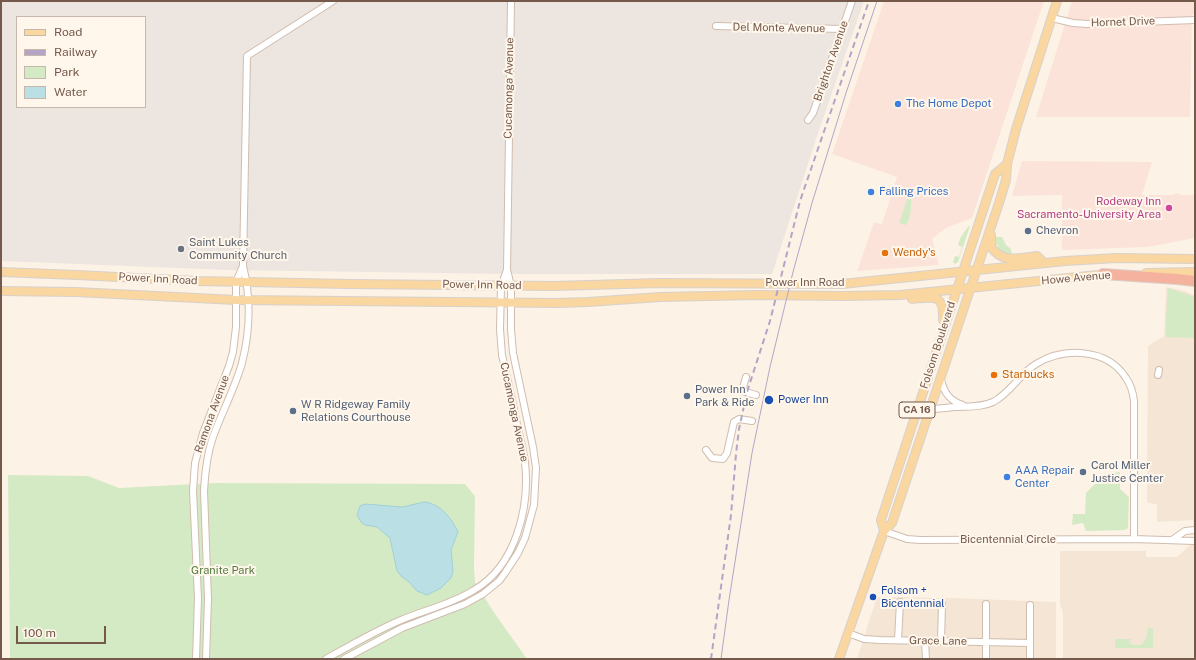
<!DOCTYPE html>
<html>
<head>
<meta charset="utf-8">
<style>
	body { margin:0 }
	#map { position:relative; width:1196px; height:660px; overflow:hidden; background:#fcf3e6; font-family:"Public Sans",sans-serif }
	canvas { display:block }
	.frame { position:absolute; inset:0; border:2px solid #75594b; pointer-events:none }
	.legend { position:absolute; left:16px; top:16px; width:130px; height:92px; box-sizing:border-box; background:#fff7ec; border:1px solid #c8b8ac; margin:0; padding:5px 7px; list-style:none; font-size:12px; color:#75594b }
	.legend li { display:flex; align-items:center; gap:8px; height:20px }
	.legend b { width:20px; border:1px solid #c8b8ac }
	.scale { position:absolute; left:16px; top:626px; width:90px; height:18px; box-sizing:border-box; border:2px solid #75594b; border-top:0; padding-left:5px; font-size:12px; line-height:14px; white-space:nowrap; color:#75594b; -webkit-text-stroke:3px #fff7ec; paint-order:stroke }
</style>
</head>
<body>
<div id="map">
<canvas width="1196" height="660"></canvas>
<div class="frame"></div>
<ul class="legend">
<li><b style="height:5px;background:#fad6a0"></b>Road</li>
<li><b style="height:5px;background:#b5a4c6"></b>Railway</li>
<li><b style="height:11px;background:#d4eac4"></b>Park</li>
<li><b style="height:11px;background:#bae0e6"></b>Water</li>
</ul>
<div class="scale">100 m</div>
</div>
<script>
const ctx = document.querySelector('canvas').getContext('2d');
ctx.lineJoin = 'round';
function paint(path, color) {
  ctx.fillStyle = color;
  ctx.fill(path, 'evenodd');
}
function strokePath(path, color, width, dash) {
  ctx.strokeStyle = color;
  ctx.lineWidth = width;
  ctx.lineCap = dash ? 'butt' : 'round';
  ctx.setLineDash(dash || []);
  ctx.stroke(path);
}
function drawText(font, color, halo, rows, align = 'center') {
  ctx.font = font + ' "Public Sans",sans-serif';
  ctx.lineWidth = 4;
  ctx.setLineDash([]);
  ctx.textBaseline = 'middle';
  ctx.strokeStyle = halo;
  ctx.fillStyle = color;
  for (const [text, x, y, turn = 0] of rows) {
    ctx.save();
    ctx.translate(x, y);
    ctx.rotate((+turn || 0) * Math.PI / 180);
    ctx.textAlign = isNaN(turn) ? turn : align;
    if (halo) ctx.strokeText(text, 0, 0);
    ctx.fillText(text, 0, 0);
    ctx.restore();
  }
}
const residential = new Path2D(`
	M1166 287 1185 291 1195 296V537L1193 520 1157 522V504L1148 503 1147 501 1148 346 1164 336Z
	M1190 545H1195V659H1063V612L1060 605V551H1146V557H1177Z
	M877 597 951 598 1056 602V659H857Z`);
const commercial = new Path2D(`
	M884 1H1044L972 218 946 228 932 239 939 265 857 271 874 222 882 224 897 177 832 154Z
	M1072 1H1195V14L1192 15 1190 117H1036Z
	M1022 161 1152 162 1142 195H1174V194L1179 193 1180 195H1195V238L1148 247 1062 250V195L1012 196Z`);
const industrial = new Path2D(`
	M1 1H864L817 136 772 274H514L230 270 1 261ZM17 17H145V107H17Z`);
const green = new Path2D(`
	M910 191 912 192C910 203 913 216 906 225L899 223Z
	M969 226H970L958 262 955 264 953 262 955 256 959 257 962 247 958 245C960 237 964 232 969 226Z
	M996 237H1002L1006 245 1011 249 1012 254H1004L998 249V245H996Z
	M1168 288 1195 297V338L1166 337V318Z
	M1120 472V489L1129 497 1128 528 1125 530 1086 531 1083 523 1072 525 1073 514H1085L1086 493 1102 477H1112L1113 473Z
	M8 475 88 476 119 488 215 483 465 484 475 496 474 568 475 582 493 611 527 659H10Z
	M1148 628H1153V648H1115V639H1131L1129 641 1132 645H1141L1146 639Z`);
const water = new Path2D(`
	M425 502C441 504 452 519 458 532L451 550 453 571 451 578 441 588 427 595 417 591 409 582 401 576 397 571 390 538 377 527 365 525 361 522 357 515 360 506 365 504 402 507Z`);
const minor = new Path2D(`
	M1052 18 1073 23 1087 24 1195 20
	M716 26 842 29
	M808 120 813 113 852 1
	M1158 375 1159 370
	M746 377 742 391 756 395
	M941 380C944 393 950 401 963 405
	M929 409C937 409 946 408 954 407 967 406 980 408 993 402 1011 393 1019 374 1036 364 1064 347 1107 348 1126 378 1131 385 1133 392 1134 401V539
	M706 450 712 458 723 459 727 453 734 422 739 419 752 421
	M884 531 907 539 920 540 1134 539 1195 541
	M1172 540 1185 531 1195 530
	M848 633 864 639 880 640 1030 643
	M898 640 900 602
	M925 641 926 659
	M941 641 942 604
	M196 659 198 598 193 491 195 463 203 433 229 366 233 352 236 327V282L243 266
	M206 659 208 599 204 491C205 472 207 454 213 437 222 412 235 388 242 363 250 332 251 297 243 266L247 56 333 1
	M326 659C351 645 375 631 401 620 425 610 452 604 474 590 516 566 530 507 525 462 523 448 519 434 516 420 512 398 507 377 502 355L500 329 501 286 507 270
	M344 659 402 628 465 604 483 594 499 581 505 573 518 553 525 538 534 505 536 468 533 447 513 353 511 329V286L507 270 511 1
	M986 659V604
	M1030 659V605`);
const major = new Path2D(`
	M991 235V247C1003 264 1019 258 1037 256L1044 263
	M1 272 77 275 197 281 349 284 554 286 660 283 842 284 1065 261 1116 258 1195 259
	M1146 273 1195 272
	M1 291 76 292 236 300 558 303 588 302 660 297 756 295 843 296 900 295 1108 274
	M912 299C934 297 944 293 943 320
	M884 531 881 520 995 174 1007 164
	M839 659 884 531 892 523 999 203 1006 180 1007 164 1016 129 1057 1`);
const highway = new Path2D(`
	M1103 274 1177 279 1195 281`);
const tram = new Path2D(`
	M721 659 729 600 752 453 770 367 793 272 812 203 846 93 877 1`);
const rail = new Path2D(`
	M711 659 731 515 736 454 739 429 747 392 770 321 800 201 869 1`);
const markers = [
	[898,104,4,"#3f7fe0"],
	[871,192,4,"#3f7fe0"],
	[1169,208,4,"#d1479c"],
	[1028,231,4,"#5c6f8a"],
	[181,249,4,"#6b7280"],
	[885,253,4,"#e8710a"],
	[994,375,4,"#e8710a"],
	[687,396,4,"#5c6f8a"],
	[769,400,5,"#1a4fb4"],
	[293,411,4,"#5c6f8a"],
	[1083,472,4,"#5c6f8a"],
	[1007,477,4,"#3f7fe0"],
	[873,597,4,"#1a4fb4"]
];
const shields = [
	[917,410,36]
];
const shieldNames = [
	["CA 16",917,410]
];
const streetNames = [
	["Hornet Drive",1123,22,-2],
	["Del Monte Avenue",779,28,1],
	["Brighton Avenue",831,61,-71],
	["Cucamonga Avenue",509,88,-89],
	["Howe Avenue",1076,278,-5],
	["Power Inn Road",158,279,3],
	["Power Inn Road",805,283],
	["Power Inn Road",482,285,1],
	["Folsom Boulevard",938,345,-72],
	["Cucamonga Avenue",514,412,78],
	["Ramona Avenue",212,414,-70],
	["Bicentennial Circle",1008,540],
	["Grace Lane",938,641,1]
];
const shopNames = [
	["The Home Depot",906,104],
	["Falling Prices",879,192],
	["AAA Repair",1015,471],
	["Center",1015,484]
];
const hotelNames = [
	["Rodeway Inn",1161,202],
	["Sacramento-University Area",1161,215]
];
const serviceNames = [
	["Chevron",1036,231],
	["Power Inn",695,390],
	["Park & Ride",695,403],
	["W R Ridgeway Family",301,405],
	["Relations Courthouse",301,418],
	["Carol Miller",1091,466],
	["Justice Center",1091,479]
];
const worshipNames = [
	["Saint Lukes",189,243],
	["Community Church",189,256]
];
const foodNames = [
	["Wendy's",893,253],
	["Starbucks",1002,375]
];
const transitNames = [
	["Power Inn",778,400],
	["Folsom +",881,591],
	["Bicentennial",881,604]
];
const parkNames = [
	["Granite Park",223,571]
];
paint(residential, '#f4e5d4');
paint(commercial, '#fce3da');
paint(industrial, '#ece5e0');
paint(green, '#d4eac4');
paint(water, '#bae0e6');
strokePath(water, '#a1d0d7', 1);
strokePath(minor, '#d0bdaf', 8);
strokePath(major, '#d8d1cd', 10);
strokePath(highway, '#d8d1cd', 12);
strokePath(minor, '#fff', 6);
strokePath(major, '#fad6a0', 8);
strokePath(highway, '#f5b29e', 10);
strokePath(tram, '#b5a4c6', 1);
strokePath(rail, '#b5a4c6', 2, [6, 4]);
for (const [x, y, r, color] of markers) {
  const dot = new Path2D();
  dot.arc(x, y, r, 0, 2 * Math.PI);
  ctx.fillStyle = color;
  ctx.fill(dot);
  strokePath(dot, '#fff7ec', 1.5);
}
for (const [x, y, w] of shields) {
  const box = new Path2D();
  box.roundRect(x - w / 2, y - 8, w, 16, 3);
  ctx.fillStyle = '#fff7ec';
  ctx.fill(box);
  strokePath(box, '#75594b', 1);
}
drawText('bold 10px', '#75594b', null, shieldNames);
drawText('11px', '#75594b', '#fff7ec', streetNames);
drawText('11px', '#366cbe', '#fff7ec', shopNames, 'left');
drawText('11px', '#b23c85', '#fff7ec', hotelNames, 'right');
drawText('11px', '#4e5e75', '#fff7ec', serviceNames, 'left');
drawText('11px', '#5b616d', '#fff7ec', worshipNames, 'left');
drawText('11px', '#c56008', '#fff7ec', foodNames, 'left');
drawText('11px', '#164399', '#fff7ec', transitNames, 'left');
drawText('11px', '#547b42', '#fff7ec', parkNames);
</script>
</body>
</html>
